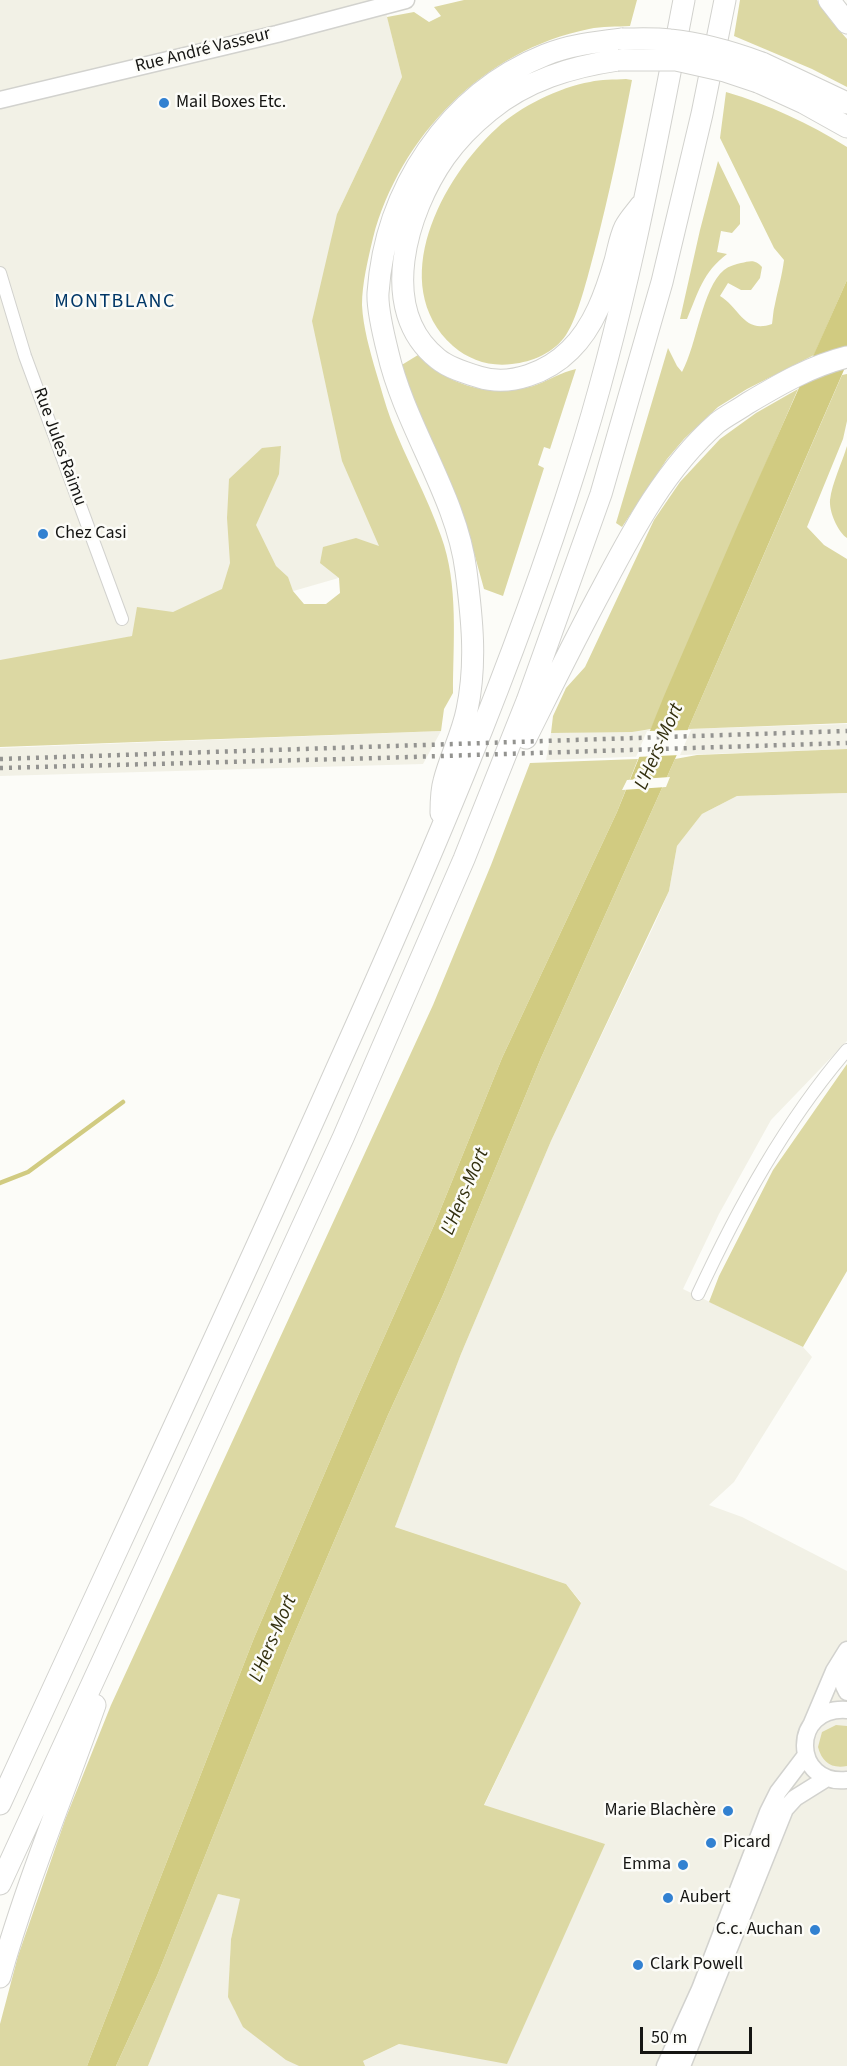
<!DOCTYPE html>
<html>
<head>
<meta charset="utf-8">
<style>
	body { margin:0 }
	#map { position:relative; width:847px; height:2066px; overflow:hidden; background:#fcfcf8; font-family:"Source Sans 3",sans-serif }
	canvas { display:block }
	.scale { position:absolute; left:640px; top:2027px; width:112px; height:27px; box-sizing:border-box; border:3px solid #151513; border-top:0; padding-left:8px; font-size:18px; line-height:21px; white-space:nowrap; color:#151513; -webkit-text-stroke:4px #fcfcf8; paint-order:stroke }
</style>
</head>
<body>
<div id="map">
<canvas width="847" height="2066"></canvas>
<div class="scale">50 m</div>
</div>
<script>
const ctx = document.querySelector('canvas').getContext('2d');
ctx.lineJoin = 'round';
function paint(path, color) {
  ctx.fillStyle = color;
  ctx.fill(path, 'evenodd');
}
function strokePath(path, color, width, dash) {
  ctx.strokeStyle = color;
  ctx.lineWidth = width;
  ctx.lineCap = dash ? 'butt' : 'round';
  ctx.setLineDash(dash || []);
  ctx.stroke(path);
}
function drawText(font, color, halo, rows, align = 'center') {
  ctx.font = font + ' "Source Sans 3",sans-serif';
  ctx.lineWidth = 5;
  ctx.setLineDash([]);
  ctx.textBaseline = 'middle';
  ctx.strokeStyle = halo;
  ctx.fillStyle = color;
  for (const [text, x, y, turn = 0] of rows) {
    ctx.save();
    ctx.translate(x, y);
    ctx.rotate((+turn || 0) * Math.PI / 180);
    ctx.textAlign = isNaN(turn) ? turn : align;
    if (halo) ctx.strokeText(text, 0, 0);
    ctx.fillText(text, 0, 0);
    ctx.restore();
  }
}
const built = new Path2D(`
	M0 0H383L402 77 337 214 387 564 148 633 0 663Z
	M847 724V749L546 760 551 733Z
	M441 731 423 764 0 776V748Z
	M847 793V1041L771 1120 719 1214 683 1289 803 1347 812 1357 734 1482 709 1505 742 1517 847 1571V2066H353L399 2044 507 2063 604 1844 484 1806 581 1602 566 1584 395 1527 461 1354 551 1141 655 923 669 891 677 846 702 814 737 796Z
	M218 1894 241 1899 231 1939 229 1983 235 2012 321 2062 347 2066H148Z`);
const green = new Path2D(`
	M464 0H637L630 26C617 27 602 26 589 29 484 50 400 136 373 238 368 259 362 284 362 305 363 327 370 351 376 372 381 388 385 404 391 420 406 459 427 496 441 536 459 585 453 642 453 693L444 709 441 731 0 747V660L132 636 137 607 173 612 222 589 230 563 227 518 229 479 262 448 281 446 279 474 256 525 276 566 288 577 293 591 304 604H326L340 593 339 578 320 563 323 547 356 538 379 546 342 461 312 321 337 214 402 77 387 17 414 12 429 22 441 16 434 7Z
	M740 0H817L832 22 847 39V87L812 69 734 36Z
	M626 79 632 80C621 138 609 196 594 253 588 275 578 317 566 335 554 353 532 362 512 364 490 367 469 360 453 346 385 284 442 178 497 128 519 107 560 87 590 82 601 79 614 80 626 79Z
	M726 92C770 105 808 123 847 147V280L814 355 747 389 718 407 684 439 667 459 622 527 616 523 668 348 677 366 682 372C697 345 702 288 724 270 729 266 736 264 741 263 750 261 755 259 762 267L760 278 751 290H741L728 283 720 296C740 308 744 334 772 324 773 318 773 311 775 304 778 289 782 276 784 260L774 248 720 138Z
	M718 161 740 206V224L732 233 721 231 717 252 727 254C703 272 698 293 687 319H680L700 230Z
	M418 355C448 386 492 398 533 386 548 381 561 372 576 369L550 449 544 447 538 465 544 468 503 596 484 589 468 531 400 366Z
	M847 374V421L843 439 807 527 824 545 847 559V723L688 729 842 375Z
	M798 389 651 729 632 732 551 733 553 716 566 688 585 667 654 520 680 482 720 439 756 413Z
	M847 446V538C838 532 829 512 830 500 832 483 842 463 847 446Z
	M847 749V793L737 796 702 814 677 846 669 891 551 1141 461 1354 395 1527 566 1584 581 1603 484 1805 605 1844 507 2064 399 2044 363 2061 365 2066H299L286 2060 243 2027 228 1997 231 1939 240 1899 218 1894 148 2066H116L157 1976 287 1651 388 1415 443 1295 541 1058 675 759 697 755Z
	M638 759 617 812 502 1058 435 1223 357 1398 254 1638 87 2066H0V2024L18 1956 65 1820 111 1705 433 1005 491 865 530 763Z
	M847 1064V1271L803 1347 709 1302 719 1276 773 1170Z
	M836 1725 847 1726V1766C831 1769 822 1762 818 1747L822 1732Z`);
const water = new Path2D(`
	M847 280V363L675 759 541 1058 443 1295 388 1415 287 1651 157 1976 116 2066H87L254 1638 357 1398 435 1223 502 1058 617 812 664 696 737 527Z`);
const pier = new Path2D(`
	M691 730 680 755 636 757 647 731Z
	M670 777 666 787 622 790 627 780Z`);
const stream = new Path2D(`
	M0 1183 28 1172 123 1102`);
const street = new Path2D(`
	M0 273 25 356 122 619
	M698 1294C738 1208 785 1122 847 1050`);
const secondary = new Path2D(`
	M0 100 277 34 406 0
	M844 1657V1686L847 1692
	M847 1710C790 1706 792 1786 847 1780
	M812 1723 834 1671 847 1650
	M665 2066 700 1989 768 1812 778 1792 806 1755
	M682 2066 785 1809 795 1798 827 1778`);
const highway = new Path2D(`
	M829 0 847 23
	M618 60C571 67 527 80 489 111 473 124 457 140 445 157 407 211 376 310 438 359 449 368 466 373 479 377 511 387 548 372 570 350 594 327 606 292 615 261 618 250 620 237 625 227 629 219 636 212 641 205
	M762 63 847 103
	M758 82 804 103 847 127
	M526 738C551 688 576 637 603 587 634 528 666 468 717 423 726 416 738 410 748 403 780 384 811 366 847 357
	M441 813C441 803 441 791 444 781 450 757 462 735 467 710 477 663 472 618 466 571 457 497 405 427 388 353 384 337 377 309 378 293 385 190 448 94 545 55 569 45 596 42 622 39
	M0 1804C112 1559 227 1316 336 1070 425 872 512 671 577 464 625 313 654 156 684 0
	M0 1884 343 1138 464 859 527 701 601 494 662 282 702 114 725 0
	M0 1977C26 1884 63 1796 95 1705`);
const rail = new Path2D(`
	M0 759 847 731
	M0 768 379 758 847 743`);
const highwayBridge = new Path2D(`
	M622 39C638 39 654 38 670 40 701 43 732 52 762 63
	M618 60H676L725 71 758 82`);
const markers = [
	[164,103,6,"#3281d1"],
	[43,534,6,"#3281d1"],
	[728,1811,6,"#3281d1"],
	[711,1843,6,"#3281d1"],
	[683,1865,6,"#3281d1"],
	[668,1898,6,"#3281d1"],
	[815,1930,6,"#3281d1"],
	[638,1965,6,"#3281d1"]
];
const streetNames = [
	["Rue André Vasseur",203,51,-14],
	["Rue Jules Raimu",59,447,70]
];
const poiNames = [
	["Mail Boxes Etc.",176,103],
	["Chez Casi",55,534],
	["Marie Blachère",716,1811,"right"],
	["Picard",723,1843],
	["Emma",671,1865,"right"],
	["Aubert",680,1898],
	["C.c. Auchan",803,1930,"right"],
	["Clark Powell",650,1965]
];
const neighbourhoodNames = [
	["MONTBLANC",115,303]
];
const waterNames = [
	["L'Hers-Mort",660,747,-66],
	["L'Hers-Mort",466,1192,-67],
	["L'Hers-Mort",274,1639,-67]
];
paint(built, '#f2f1e6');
paint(green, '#dcd8a3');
paint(water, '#d1cb81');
paint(pier, '#fcfcf8');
strokePath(stream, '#d1cb81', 4.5);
strokePath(street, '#d2d2ce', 14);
strokePath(secondary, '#d2d2ce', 19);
strokePath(highway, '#d2d2ce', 23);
strokePath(street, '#fff', 12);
strokePath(secondary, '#fff', 16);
strokePath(highway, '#fff', 21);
strokePath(rail, '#939390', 4.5, [3, 6]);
strokePath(highwayBridge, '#d2d2ce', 23, []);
strokePath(highwayBridge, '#fff', 21);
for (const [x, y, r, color] of markers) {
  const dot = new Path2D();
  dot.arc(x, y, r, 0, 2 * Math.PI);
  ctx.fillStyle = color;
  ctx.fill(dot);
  strokePath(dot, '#fcfcf8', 2);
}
drawText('18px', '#151513', '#fcfcf8', streetNames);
drawText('18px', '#151513', '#fcfcf8', poiNames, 'left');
ctx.letterSpacing = '1.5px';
drawText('20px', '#003767', '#fcfcf8', neighbourhoodNames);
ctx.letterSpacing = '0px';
drawText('italic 20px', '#33300f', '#fcfcf8', waterNames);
</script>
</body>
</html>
